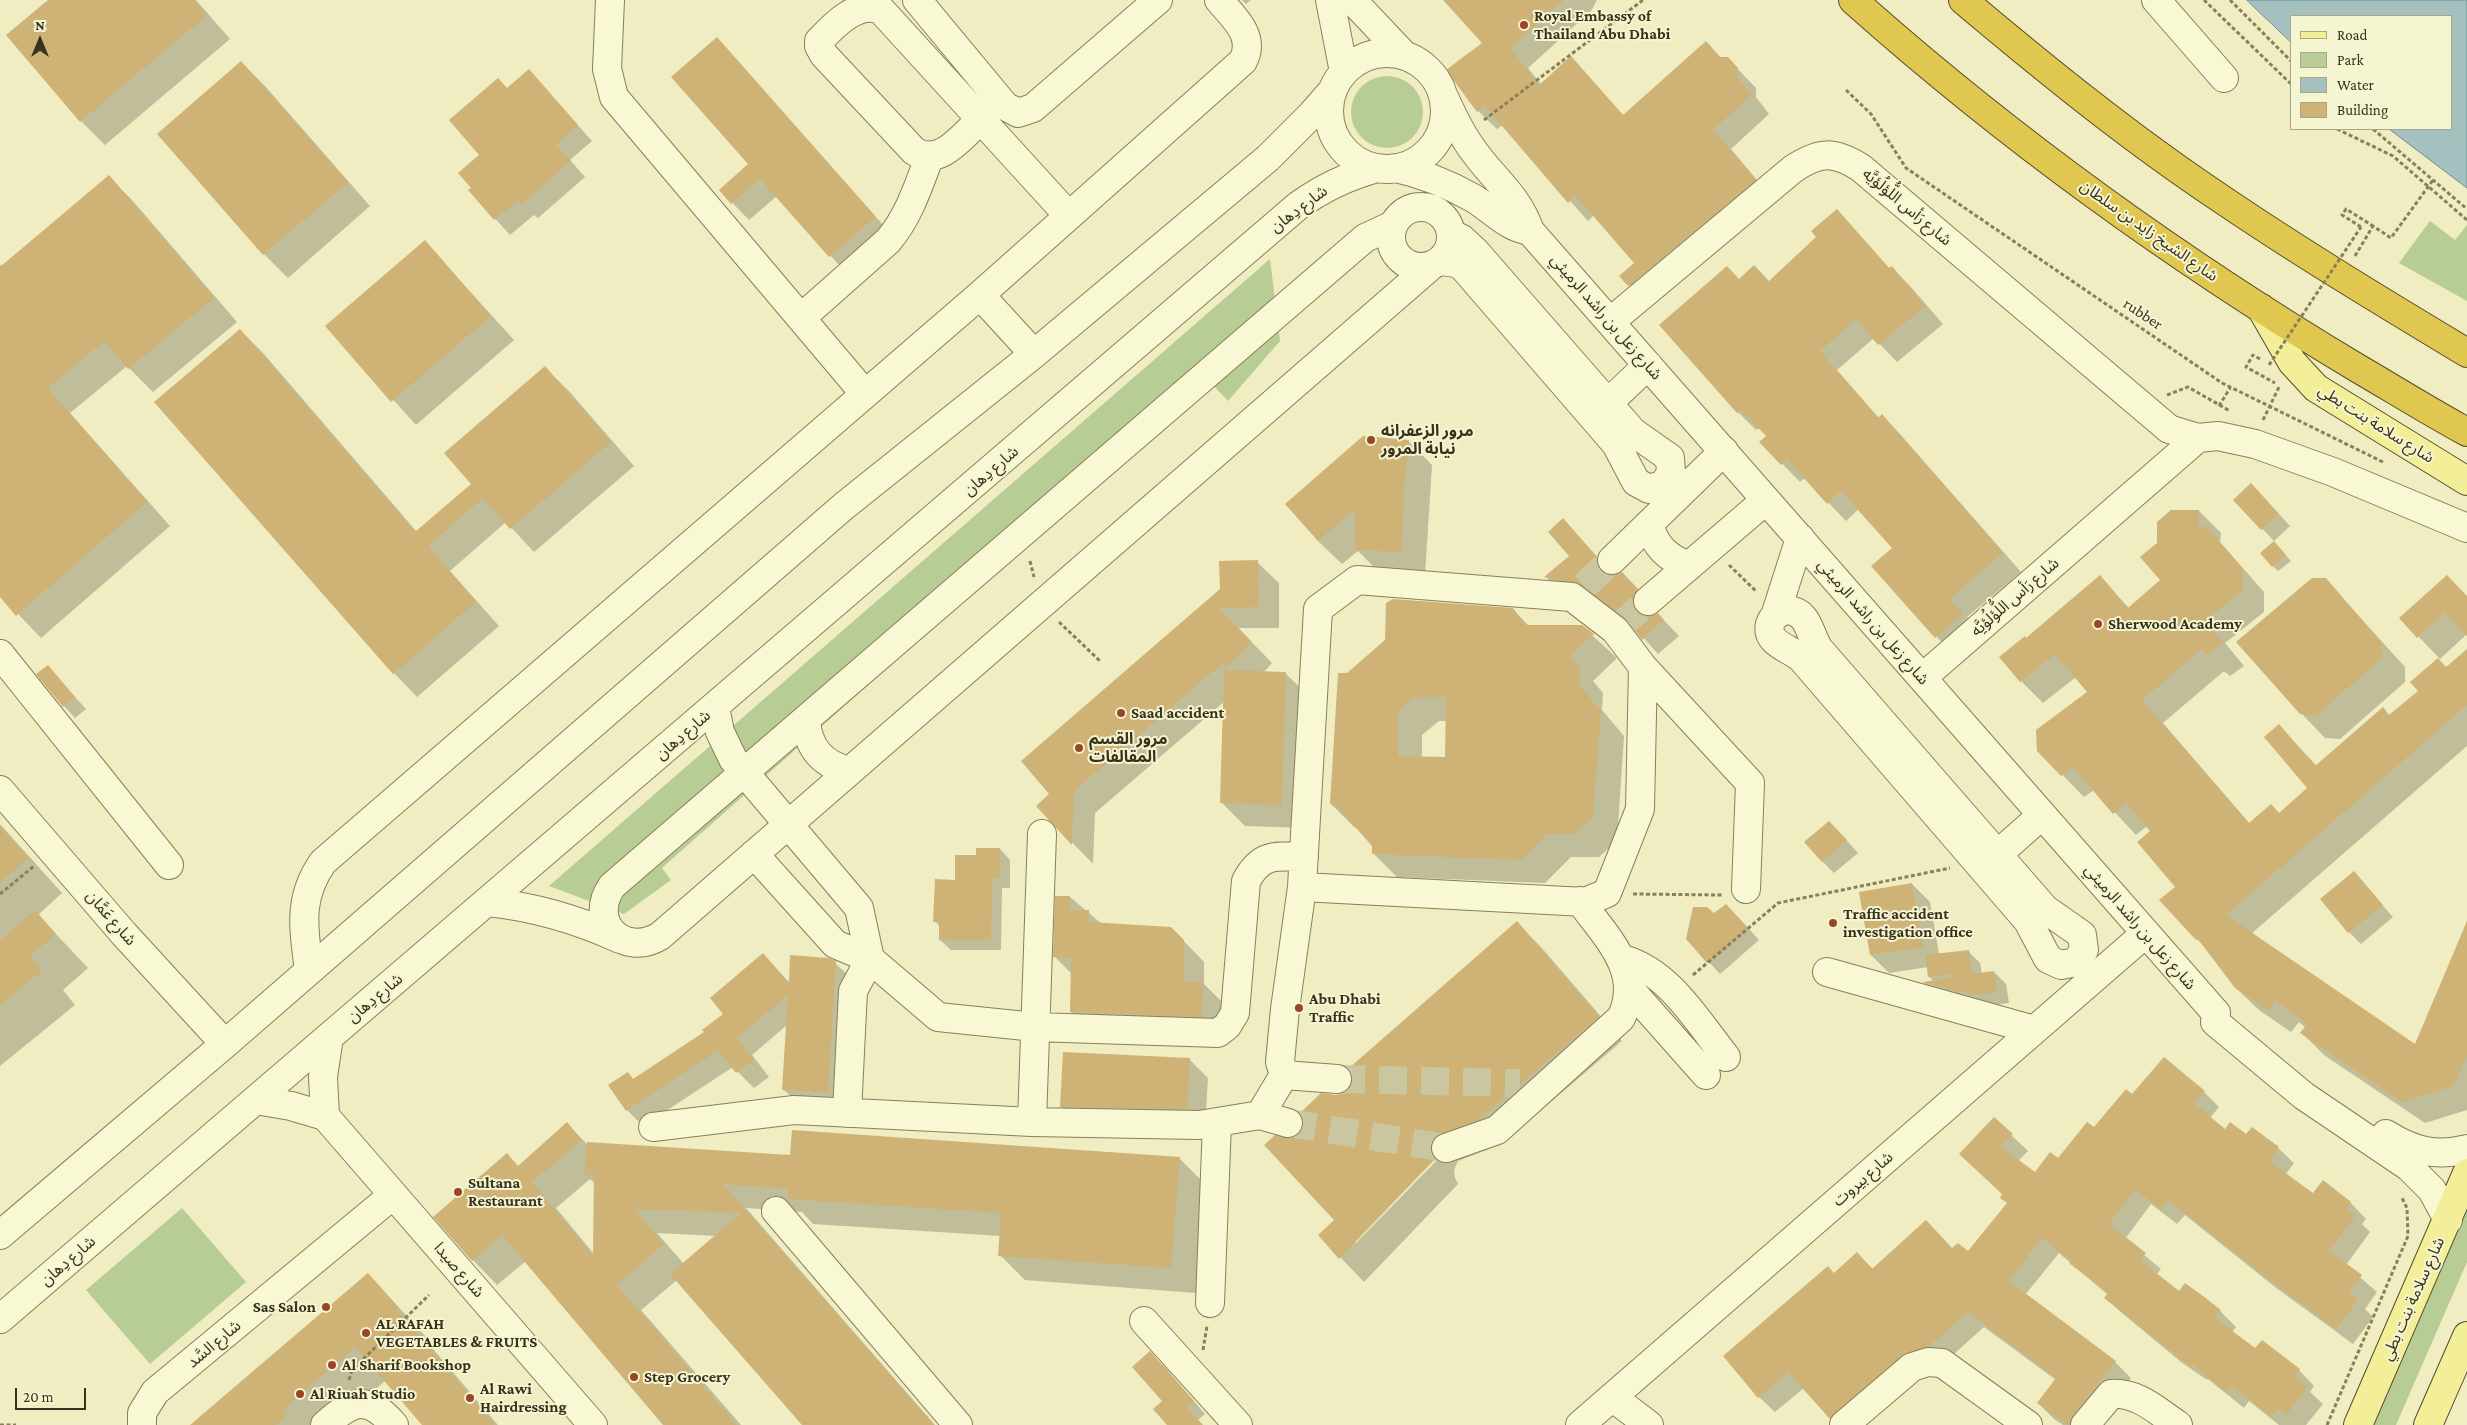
<!DOCTYPE html>
<html>
<head>
<meta charset="utf-8">
<style>
	body { margin:0 }
	#map { position:relative; width:2467px; height:1425px; overflow:hidden; background:#efedc1; font-family:"Crimson Pro",serif }
	canvas { display:block }
	.legend { position:absolute; left:2290px; top:15px; width:162px; height:115px; box-sizing:border-box; background:#f6f5d1; border:1px solid #aaa789; margin:0; padding:6px 9px; list-style:none; font-size:15px; color:#38311d }
	.legend li { display:flex; align-items:center; gap:10px; height:25px }
	.legend b { width:25px; border:1px solid #aaa789 }
	.north { position:absolute; left:15px; top:15px; width:50px; height:50px; -webkit-text-stroke:4px #f6f5d1; paint-order:stroke; rotate:0deg; font-size:14px; font-weight:700; line-height:20px; text-align:center; color:#38311d }
	.north::after { content:''; display:block; margin:auto; width:18px; height:22px; background:#38311d; clip-path:polygon(50% 0,100% 100%,50% 72%,0 100%) }
	.scale { position:absolute; left:15px; top:1388px; width:71px; height:22px; box-sizing:border-box; border:2px solid #38311d; border-top:0; padding-left:6px; font-size:15px; line-height:18px; white-space:nowrap; color:#38311d; -webkit-text-stroke:4px #f6f5d1; paint-order:stroke }
</style>
</head>
<body>
<div id="map">
<canvas width="2467" height="1425"></canvas>
<ul class="legend">
<li><b style="height:6px;background:#f3ef98"></b>Road</li>
<li><b style="height:14px;background:#b7cd95"></b>Park</li>
<li><b style="height:14px;background:#a4c1c0"></b>Water</li>
<li><b style="height:14px;background:#ceb276"></b>Building</li>
</ul>
<div class="north">N</div>
<div class="scale">20 m</div>
</div>
<script>
const ctx = document.querySelector('canvas').getContext('2d');
ctx.lineJoin = 'round';
function paint(path, color) {
  ctx.fillStyle = color;
  ctx.fill(path, 'evenodd');
}
function strokePath(path, color, width, dash) {
  ctx.strokeStyle = color;
  ctx.lineWidth = width;
  ctx.lineCap = dash ? 'butt' : 'round';
  ctx.setLineDash(dash || []);
  ctx.stroke(path);
}
function drawText(font, color, halo, rows, align = 'center') {
  ctx.font = font + ' "Crimson Pro","Noto Sans Arabic",serif';
  ctx.lineWidth = 4;
  ctx.setLineDash([]);
  ctx.textBaseline = 'middle';
  ctx.strokeStyle = halo;
  ctx.fillStyle = color;
  for (const [text, x, y, turn = 0] of rows) {
    ctx.save();
    ctx.translate(x, y);
    ctx.rotate((+turn || 0) * Math.PI / 180);
    ctx.textAlign = isNaN(turn) ? turn : align;
    if (halo) ctx.strokeText(text, 0, 0);
    ctx.fillText(text, 0, 0);
    ctx.restore();
  }
}
const green = new Path2D(`
	M1351 112a36 36 0 1 1 72 0a36 36 0 1 1-72 0Z
	M2430 221 2455 240 2467 225V301L2399 263Z
	M1270 259 1280 341 1228 401 1210 382 662 868 671 880 624 914 549 886Z
	M182 1208 246 1282 150 1364 86 1290Z
	M2467 1210V1262L2396 1425H2372Z`);
const water = new Path2D(`
	M2247 0H2467V188L2389 129H2451V16H2291V42Z`);
const shadow = new Path2D(`
	M50 0H196L230 39 105 145 81 121 7 36Z
	M1242 0H1251L1246 4Z
	M1445 0H1597L1591 11 1528 68 1541 84 1571 58 1624 116 1706 42 1722 59H1728L1756 88V97L1769 114 1731 149 1773 199 1648 304 1621 276 1636 263 1594 215 1588 221 1503 125 1497 129 1478 111 1484 43Z
	M717 38 892 235 847 274 777 196 749 220 720 190 750 164Z
	M241 62 265 86 370 206 288 278 264 254 159 134Z
	M529 71 592 141 570 160 585 177 538 218 534 215 510 235 470 191 481 155 508 89Z
	M109 177 133 201 237 322 153 392 127 366 70 413 170 526 41 638 0 595V264L2 267Z
	M1837 211 1890 269 1892 268 1910 286 1943 324 1897 362 1874 338 1837 370 1879 418 1882 416 1900 434 2021 572 1967 617 1980 633 1954 656 1873 566 1894 548 1859 509 1846 521 1805 478 1800 482 1761 442 1767 436 1760 428 1756 430 1738 412 1661 325 1740 280 1770 282 1818 237Z
	M425 242 514 340 416 425 327 326Z
	M240 330 264 354 417 532 472 484 545 368 569 391 634 466 534 552 506 522 450 571 499 626 417 697 394 673Z
	M1408 441 1432 465 1425 575 1381 574 1358 551 1342 564 1318 541Z
	M2263 497 2290 526 2274 541 2235 500Z
	M2199 511 2221 533 2220 542 2264 592V612L2225 643 2244 666 2230 676 2224 671 2163 723 2250 824 2279 814 2308 788 2279 726 2317 766 2390 716 2420 691 2412 682 2440 659 2438 660 2447 669 2467 651V746L2251 934 2415 1046 2467 927V1110L2425 1123 2324 1055 2302 1033 2306 1028 2299 1022 2291 1032 2259 1010 2236 988 2209 951 2197 939 2177 887 2152 831 2147 826 2136 835 2094 790 2084 797 2038 750 2089 692 2076 677 2043 703 2021 681 2026 639 2099 577 2129 608 2162 580Z
	M1563 520 1612 573V576L1638 589 1652 606 1648 617 1658 614 1679 636 1658 654 1633 626 1598 600 1590 597 1563 594 1546 577 1571 556Z
	M2279 548 2291 561 2278 571 2273 566Z
	M1257 562 1279 583V628H1238L1272 663 1263 673 1286 674 1310 697 1305 828 1245 826 1221 802 1225 701 1095 813 1093 864 1037 806 1051 794Z
	M2326 580 2405 667V682L2340 739 2325 738 2301 713Z
	M2467 597V634L2440 659 2401 618Z
	M1512 609 1529 626H1582L1617 658 1593 681 1603 693 1602 710 1624 736 1617 841 1599 857H1571L1545 883 1397 877 1373 853 1374 846 1358 828H1355L1331 804 1347 675ZM1439 721H1447L1446 759 1422 758V735Z
	M47 666 86 709 75 718 64 706Z
	M0 824 62 893 38 915 88 968 63 990 75 1005 0 1066Z
	M1841 834 1858 853 1834 873 1822 861Z
	M1000 849 1010 860V888H1002L1001 950H951L940 940V927L935 921 956 881 977 857Z
	M2354 873 2393 917 2361 944 2349 932Z
	M1912 884 1930 902 1939 954 1968 951 1980 963 1982 974 1994 972 2006 984 2009 1003 1987 1006 1935 994 1924 983 1934 982 1929 976 1928 967 1889 973 1871 955 1861 893Z
	M1070 897 1102 924 1171 928 1204 962V984L1224 1004 1223 1037 1092 1033 1071 1012 1072 974 1055 957Z
	M1714 914 1738 917 1759 940 1720 974 1688 939Z
	M1517 923 1541 947 1622 1041 1502 1144 1458 1161 1454 1170 1455 1178 1458 1184 1364 1282 1319 1235 1336 1220 1292 1140 1299 1135 1336 1096 1344 1094ZM1439 1154 1441 1156 1356 1243 1354 1242Z
	M763 955 790 983 835 963 852 979 844 1108 800 1105 783 1089 787 1025 752 1055 769 1077 754 1088 733 1067 643 1126 627 1110 628 1073 634 1080 706 1032 725 1014Z
	M1190 1060 1208 1078 1205 1127 1079 1124 1061 1106Z
	M2204 1092 2219 1107 2210 1118 2225 1131 2247 1135 2278 1148 2294 1163 2286 1174 2313 1195 2323 1182 2351 1203 2366 1219 2362 1224 2370 1232 2346 1265 2377 1292 2365 1309 2373 1317 2353 1344 2275 1287 2185 1215 2177 1224 2151 1204 2125 1239 2161 1269 2156 1275 2180 1292 2220 1311 2236 1327 2232 1332 2255 1350 2299 1370 2314 1386 2310 1392 2323 1404 2306 1425H2279L2249 1401 2244 1408 2208 1379 2207 1380 2181 1362 2122 1313 2106 1298 2108 1295 2059 1253 2025 1295 2115 1362 2131 1378 2093 1425H2063L2054 1419 2038 1403 2056 1380 1984 1327 1945 1362 1837 1425 1804 1388 1775 1412 1759 1397 1834 1274 1857 1254 1873 1269 1952 1249 1968 1253 2008 1204 2004 1195 1994 1119 2028 1151 2018 1161 2035 1173 2058 1160 2132 1096Z
	M567 1124 588 1145 791 1157 1179 1158 1204 1183 1196 1293 1025 1280 1000 1255 1001 1236 813 1224 802 1212 746 1208 935 1425H804L677 1280 641 1310 741 1425H667L526 1261 497 1285 473 1260 518 1167ZM590 1179 595 1184 594 1254 556 1208ZM657 1233 717 1236 684 1264Z
	M368 1274 430 1341 428 1343 498 1425H424L385 1381 334 1425H192Z
	M1162 1364 1205 1414 1198 1420 1202 1425H1169L1164 1402Z`);
const building = new Path2D(`
	M48 0H194L207 15 80 122 6 35Z
	M1443 0H1564L1510 48 1539 85 1571 56 1623 115 1706 41 1720 57H1728L1738 68 1737 77 1751 95 1713 130 1756 180 1628 286 1619 276 1634 263 1576 196 1568 203 1485 106 1477 112 1446 70 1482 43Z
	M717 37 876 217 829 257 760 179 731 204 719 190 748 164 671 77Z
	M241 61 348 182 263 255 157 134Z
	M529 69 578 125 556 144 571 161 522 204 518 200 494 220 468 190 471 188 458 173 479 155 449 120 498 78 507 88Z
	M109 175 214 298 128 369 104 341 48 388 147 502 16 616 0 597V267Z
	M1837 209 1889 268 1892 266 1925 306 1878 345 1856 319 1820 351 1878 418 1882 414 2003 553 1949 599 1963 614 1935 638 1871 566 1892 548 1841 491 1827 504 1787 459 1781 465 1759 442 1766 436 1741 410 1737 413 1659 325 1727 266 1739 279 1754 265 1769 281 1816 237 1811 231Z
	M425 240 491 316 391 402 325 326Z
	M240 329 415 532 471 484 444 453 545 366 611 442 510 529 483 498 428 546 476 602 393 674 154 402Z
	M1363 436 1409 440 1404 488 1402 552 1355 550V509L1318 541 1285 504Z
	M2251 483 2279 514 2261 530 2233 500Z
	M2171 510H2199V532L2205 525 2243 569V590L2204 621 2223 643 2207 655 2202 649 2142 700 2249 823 2271 804 2279 813 2307 788 2264 737 2279 724 2315 766 2383 707 2389 715 2418 691 2410 682 2438 658 2446 667 2467 649V705L2226 915 2415 1044 2467 921V1056L2453 1086 2402 1102 2300 1033 2307 1024 2276 1001 2269 1011 2235 988 2198 939 2196 940 2159 900 2175 887 2137 842 2150 831 2126 803 2113 814 2073 767 2061 776 2037 751 2036 730 2087 692 2055 654 2020 682 1999 657 2025 636 2026 638 2100 575 2128 608 2160 580 2140 557 2157 543V522Z
	M1563 518 1597 557V564L1601 571 1608 575H1615L1622 572 1638 589 1633 595V603L1636 611 1643 616H1650L1658 613 1664 620 1642 640 1625 618 1582 585 1544 577 1569 556 1548 532Z
	M2274 541 2286 555 2272 567 2260 553Z
	M1258 560 1259 607 1219 608 1252 642 1224 669 1225 661 1074 791 1072 845 1036 806 1049 794 1021 761 1220 589 1219 561Z
	M2447 575 2467 596V636L2444 613 2417 638 2399 618Z
	M2312 578H2326L2381 642 2382 658 2316 716 2300 714 2236 642Z
	M1393 599 1513 608 1526 625H1582L1594 634 1570 656 1580 668 1579 685 1601 711 1593 817 1575 834H1547L1520 860 1372 854V846L1336 805 1330 804 1338 673H1347L1385 640 1386 603ZM1414 697H1446L1445 757 1398 756V711Z
	M48 665 75 697 63 707 36 674Z
	M1224 670 1286 672 1282 805 1220 803Z
	M1829 821 1847 840 1822 862 1804 842Z
	M0 826 28 858 0 883Z
	M976 848H1000V878H992L991 940H939V922H933L935 879 955 880V855H976Z
	M2354 871 2383 905 2348 933 2320 899Z
	M1912 883 1923 947 1870 955 1859 892Z
	M1055 896H1070V910H1089V922L1171 927 1184 940V981L1203 982 1202 1017 1070 1012 1071 958 1053 957Z
	M1726 904 1748 928 1707 963 1686 939 1693 907H1707L1714 913Z
	M35 910 56 934 30 956 42 971 0 1005V940Z
	M1517 921 1599 1017 1478 1120 1434 1138 1431 1146V1153L1435 1159 1339 1259 1318 1235 1334 1220 1264 1145 1275 1135 1291 1138 1298 1135 1303 1127V1120L1300 1113 1321 1093 1336 1095 1343 1093 1350 1088 1353 1080 1348 1069Z
	M1969 950 1972 974 1994 971 1997 992 1974 995 1922 982 1951 978V974L1928 977 1925 955Z
	M763 953 789 983 790 955 828 958 836 961 828 1092 782 1090 788 995 737 1038 754 1060 736 1073 718 1050 626 1111 608 1085 628 1072 633 1079 704 1032 702 1030 723 1014 710 998Z
	M1063 1052 1190 1058 1187 1109 1060 1107Z
	M2164 1057 2205 1091 2194 1103 2225 1129 2230 1122 2246 1134 2252 1127 2279 1147 2269 1161 2313 1193 2323 1180 2351 1202 2346 1209 2355 1216 2329 1251 2362 1275 2349 1293 2358 1300 2336 1329 2258 1271 2168 1200 2161 1209 2135 1190 2109 1224 2146 1253 2140 1260 2179 1291 2185 1283 2203 1296 2221 1310 2215 1318 2255 1348 2262 1340 2300 1369 2294 1377 2308 1387 2286 1415 2278 1409 2271 1417 2233 1386 2227 1393 2192 1364 2190 1366 2164 1346 2104 1298 2108 1293 2069 1263 2071 1261 2042 1238 2009 1281 2116 1361 2073 1415 2068 1425 2037 1403 2056 1378 1968 1312 1929 1346 1902 1355 1830 1419 1788 1372 1758 1398 1723 1356 1828 1266 1834 1273 1857 1252 1872 1269 1926 1220 1952 1248 1958 1243 1968 1251 2007 1203 2000 1198 2002 1194 1959 1154 1994 1117 2013 1134 2001 1147 2035 1172 2050 1152 2058 1158 2087 1122 2094 1127 2126 1089 2132 1094Z
	M567 1122 582 1140 532 1182 593 1256 594 1175H584L587 1142 790 1155 792 1130 1180 1157 1171 1268 998 1256 1001 1213 787 1199 788 1189 723 1184 934 1425H802L670 1274 741 1213 634 1209 664 1244 617 1285 737 1425H663L502 1235 472 1261 433 1217 507 1153 518 1166Z
	M368 1273 399 1308 397 1310 495 1425H422L355 1347 283 1410 287 1415 276 1425H190Z
	M1150 1351 1194 1401 1187 1407 1203 1425H1167L1153 1409 1162 1401 1132 1367Z`);
const minorTunnel = new Path2D(`
	M1584 586 1612 560
	M1619 627 1648 601
	M1337 1079 1520 1083
	M1288 1123 1446 1148`);
const path = new Path2D(`
	M2204 0 2291 84
	M2230 0 2291 61
	M1846 90 1871 114 1906 168 2222 383 2385 463
	M1484 120 1643 0
	M2337 129 2393 156 2467 220
	M2373 129 2467 209
	M2361 227 2342 215 2346 209 2373 226
	M2355 256 2373 226 2391 238 2433 180
	M2260 359 2253 355 2246 367 2275 383
	M2167 395 2188 387 2230 411
	M2219 406 2230 388
	M2263 420 2280 385
	M1030 561 1034 577
	M1729 565 1757 592
	M1059 622 1100 661
	M0 894 34 866
	M1633 894 1722 895
	M1693 975 1778 903 1950 868
	M1203 1350 1207 1326
	M349 1380 352 1370 429 1295
	M0 1425H16
	M2327 1425 2408 1236 2407 1208 2402 1198`);
const minor = new Path2D(`
	M610 0 607 69 614 97 865 394
	M917 0 1005 106 1018 113 1033 108 1158 0
	M1330 0 1344 72
	M1352 0 1405 56
	M2156 0 2224 78
	M1329 111a58 58 0 1 1 116 0a58 58 0 1 1-116 0Z
	M1445 99C1453 117 1461 134 1473 150 1494 180 1517 194 1530 231L2216 1013
	M981 119C962 136 940 168 914 151L824 55 819 46V41C834 25 858 0 881 10L1069 216
	M1396 168C1424 174 1448 184 1473 198 1493 210 1506 227 1530 231
	M1391 237a30 30 0 1 1 60 0a30 30 0 1 1-60 0Z
	M1393 225 1365 238 612 886C587 922 623 958 660 936L1431 266
	M1441 261 1456 263 1463 267 1616 444 1636 482 1649 489 1663 485 1671 473 1670 458 1633 432 1475 251 1462 239 1452 234
	M980 295 1034 354
	M801 318 888 241C909 216 918 187 929 158
	M1610 322 1793 169C1820 151 1834 151 1861 168L2169 429 2198 438 2218 436 2255 444 2333 472 2467 528
	M1608 403 1648 365
	M1649 524C1655 546 1667 558 1689 566
	M1612 560 1724 451
	M1648 601 1766 500
	M1787 610C1809 611 1809 634 1819 649L2045 909 2082 935 2084 950 2076 962 2061 965 2048 959 2028 921 1802 659C1791 648 1765 644 1770 624 1773 615 1779 612 1787 610Z
	M1775 616 1800 538
	M0 654 169 865
	M1643 667 1750 783 1746 889
	M1922 678 2198 438
	M715 707 720 732 733 759 859 908 870 959 835 944 754 854
	M806 720C808 748 822 764 849 771
	M0 790 124 934 225 1044
	M1998 854 2042 815
	M488 902C535 907 577 919 620 939
	M1622 959C1668 970 1698 1022 1726 1057
	M309 971C304 929 297 899 323 862L980 295 1243 61C1256 36 1234 18 1219 0
	M1827 972 2034 1030
	M1628 987 1706 1075
	M2216 1013 2215 1022 2304 1096 2409 1167 2432 1190 2448 1220
	M1284 1075 1337 1079
	M256 1100 291 1106 325 1116 593 1425
	M847 1113 853 991 870 959 938 1017 1035 1027 1218 1033 1227 1026 1235 1013 1246 881C1261 853 1275 856 1304 857
	M1260 1115 1288 1123
	M325 1116 323 1077 329 1037
	M1032 1122 1042 834
	M653 1127 794 1110 1032 1122 1199 1125 1260 1115 1284 1075 1280 1062 1285 1009 1302 887 1585 902 1607 893 1640 809 1643 667 1615 630 1572 597 1357 580 1318 609 1302 887
	M2386 1134C2413 1151 2436 1157 2467 1149
	M1446 1148 1497 1130 1621 1018C1644 972 1606 937 1580 901
	M776 1211 958 1425
	M0 1235 225 1044 844 506 1034 354 1268 158 1312 114 1333 90
	M1210 1303 1217 1123
	M0 1319 1299 205C1324 187 1348 176 1377 168
	M1144 1321 1238 1425
	M1612 1397 1649 1425
	M142 1425V1413L155 1392 393 1195
	M325 1425C353 1400 367 1394 394 1425
	M1580 1425 2146 933
	M1844 1425 1912 1367 1928 1362 1942 1363 2028 1425
	M2085 1425 2111 1394C2138 1392 2157 1411 2178 1425`);
const major = new Path2D(`
	M2261 308 2292 362 2316 388 2467 481
	M2358 1425 2467 1173
	M2428 1425 2467 1336`);
const highway = new Path2D(`
	M1853 0C2009 139 2180 262 2359 369 2395 390 2430 412 2467 432
	M1963 0C2045 69 2130 138 2220 198 2301 253 2384 303 2467 353`);
const pathBridge = new Path2D(`
	M2269 365 2361 227`);
const markers = [
	[1524,25,5,"#994527"],
	[1371,440,5,"#994527"],
	[2098,624,5,"#994527"],
	[1121,713,5,"#994527"],
	[1079,748,5,"#994527"],
	[1833,923,5,"#994527"],
	[1299,1008,5,"#994527"],
	[458,1192,5,"#994527"],
	[326,1307,5,"#994527"],
	[366,1333,5,"#994527"],
	[332,1365,5,"#994527"],
	[634,1377,5,"#994527"],
	[300,1394,5,"#994527"],
	[470,1398,5,"#994527"]
];
const poiNames = [
	["Royal Embassy of",1534,16],
	["Thailand Abu Dhabi",1534,34],
	["مرور الزعفرانه",1381,431],
	["نيابة المرور",1381,449],
	["Sherwood Academy",2108,624],
	["Saad accident",1131,713],
	["مرور القسم",1089,739],
	["المقالفات",1089,757],
	["Traffic accident",1843,914],
	["investigation office",1843,932],
	["Abu Dhabi",1309,999],
	["Traffic",1309,1017],
	["Sultana",468,1183],
	["Restaurant",468,1201],
	["Sas Salon",316,1307,"right"],
	["AL RAFAH",376,1324],
	["VEGETABLES & FRUITS",376,1342],
	["Al Sharif Bookshop",342,1365],
	["Step Grocery",644,1377],
	["Al Rawi",480,1389],
	["Hairdressing",480,1407],
	["Al Riuah Studio",310,1394]
];
const streetNames = [
	["شارع رَأس اللُّؤلُؤيَّه",1907,207,40],
	["شارع دِهان",1299,209,-37],
	["شارع الشيخ زايد بن سلطان",2149,231,35],
	["rubber",2143,314,34],
	["شارع زعل بن راشد الرميثي",1606,317,49],
	["شارع سلامة بنت بطي",2376,424,32],
	["شارع دِهان",991,471,-41],
	["شارع رَأس اللُّؤلُؤيَّه",2015,597,-41],
	["شارع زعل بن راشد الرميثي",1873,622,49],
	["شارع دِهان",683,735,-41],
	["شارع عَمَّان",111,918,49],
	["شارع زعل بن راشد الرميثي",2140,927,49],
	["شارع دِهان",375,998,-40],
	["شارع بيروت",1863,1179,-41],
	["شارع دِهان",68,1261,-41],
	["شارع صيدا",459,1270,49],
	["شارع سلامة بنت بطي",2413,1299,-66],
	["شارع السَّد",214,1344,-40]
];
paint(green, '#b7cd95');
paint(water, '#a4c1c0');
strokePath(water, '#6b8e8f', 1);
paint(shadow, '#0003');
paint(building, '#ceb276');
strokePath(minorTunnel, '#cac7a0', 28, [28, 14]);
strokePath(minor, '#897f58', 30);
strokePath(major, '#564b2d', 30);
strokePath(highway, '#564b2d', 30);
strokePath(path, '#897f58', 3, [4, 2.5]);
strokePath(minor, '#f9f8d5', 28);
strokePath(major, '#f3ef98', 28);
strokePath(highway, '#e0c750', 28);
strokePath(pathBridge, '#897f58', 3, [4, 2.5]);
for (const [x, y, r, color] of markers) {
  const dot = new Path2D();
  dot.arc(x, y, r, 0, 2 * Math.PI);
  ctx.fillStyle = color;
  ctx.fill(dot);
  strokePath(dot, '#f6f5d1', 2);
}
drawText('bold 16px', '#38311d', '#f6f5d1', poiNames, 'left');
drawText('16px', '#38311d', '#f6f5d1', streetNames);
</script>
</body>
</html>
